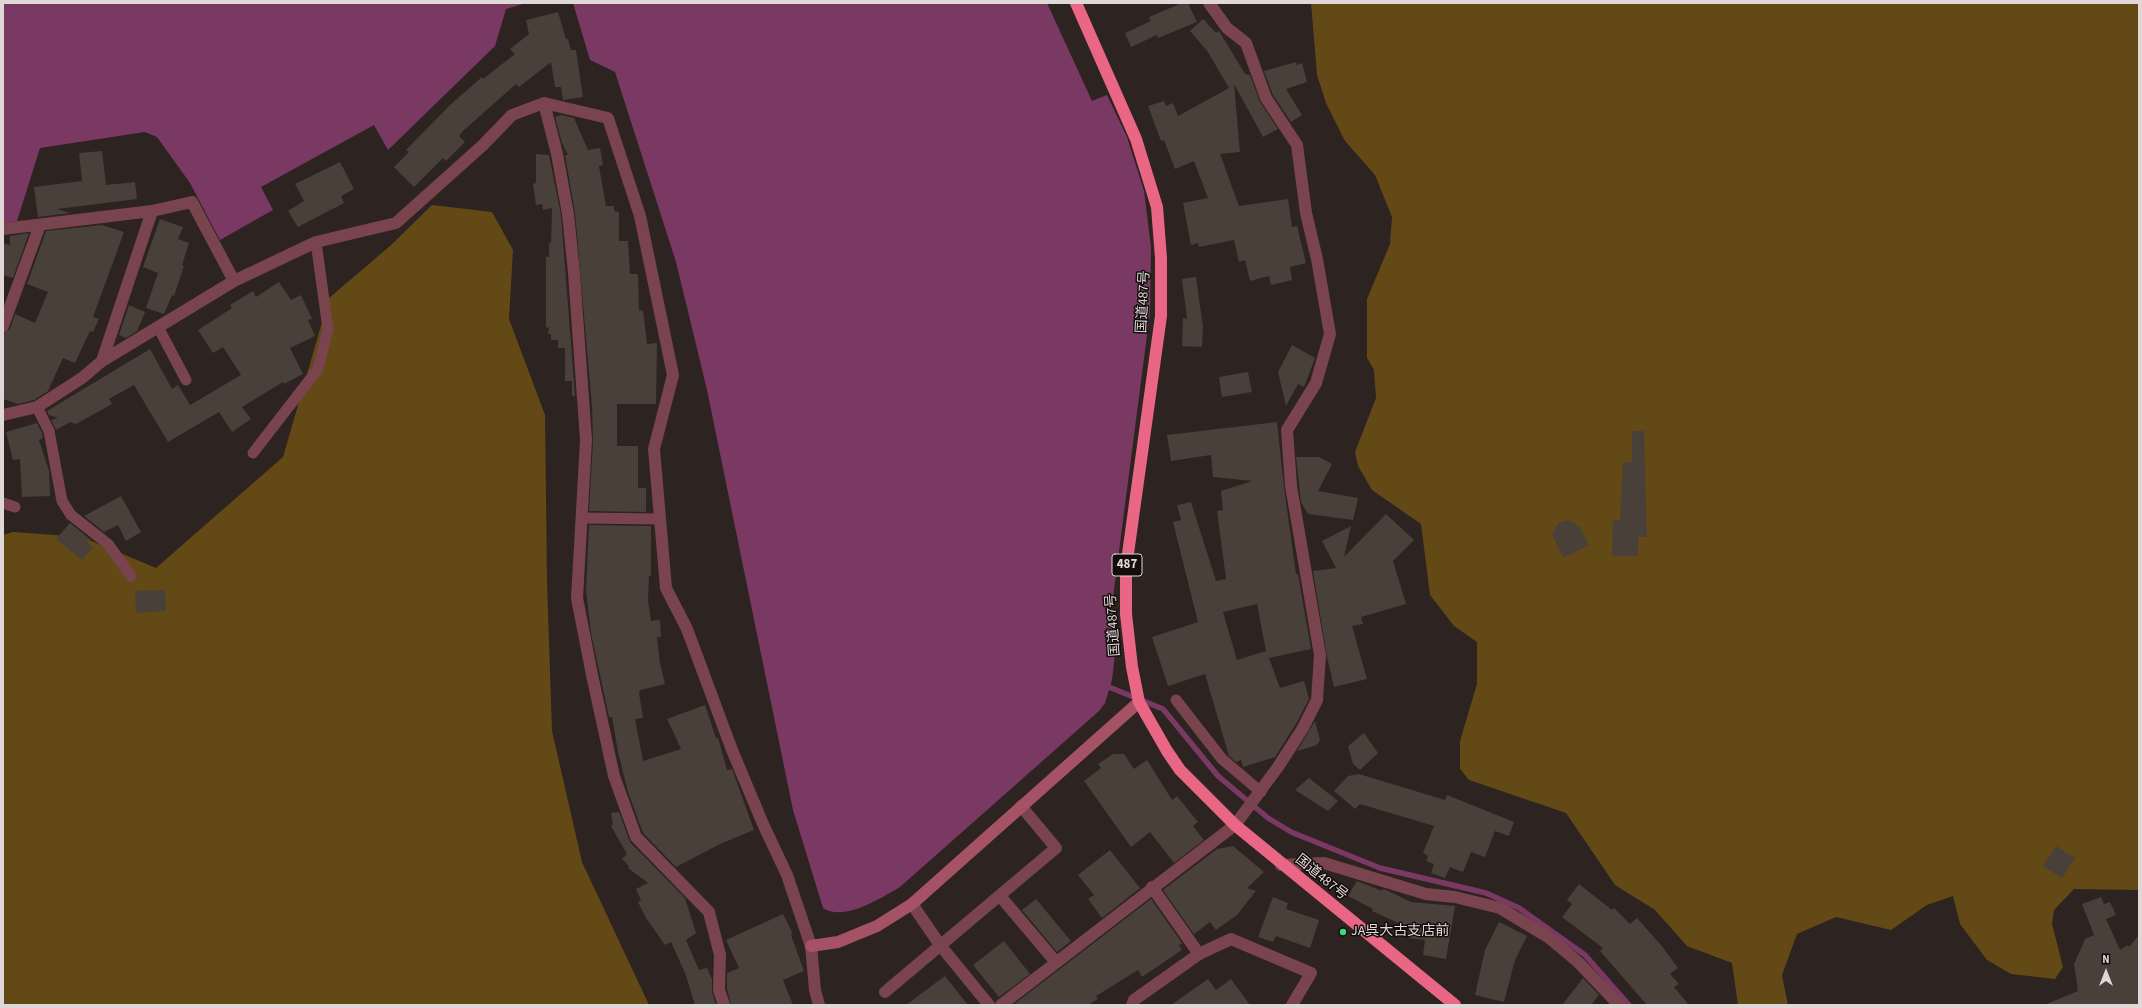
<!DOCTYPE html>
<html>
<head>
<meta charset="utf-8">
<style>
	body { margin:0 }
	#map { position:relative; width:2142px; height:1008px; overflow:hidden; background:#2d2320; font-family:"Source Sans 3",sans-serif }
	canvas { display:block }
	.frame { position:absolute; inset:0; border:4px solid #dfd8d6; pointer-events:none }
	.north { position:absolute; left:2086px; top:952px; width:40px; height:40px; -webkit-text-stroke:3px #120d0c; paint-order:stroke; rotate:0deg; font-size:11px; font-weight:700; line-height:16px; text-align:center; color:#dfd8d6 }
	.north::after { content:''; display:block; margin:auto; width:14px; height:18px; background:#dfd8d6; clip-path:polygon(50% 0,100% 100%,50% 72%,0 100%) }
</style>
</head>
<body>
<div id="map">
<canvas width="2142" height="1008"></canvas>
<div class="frame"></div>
<div class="north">N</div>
</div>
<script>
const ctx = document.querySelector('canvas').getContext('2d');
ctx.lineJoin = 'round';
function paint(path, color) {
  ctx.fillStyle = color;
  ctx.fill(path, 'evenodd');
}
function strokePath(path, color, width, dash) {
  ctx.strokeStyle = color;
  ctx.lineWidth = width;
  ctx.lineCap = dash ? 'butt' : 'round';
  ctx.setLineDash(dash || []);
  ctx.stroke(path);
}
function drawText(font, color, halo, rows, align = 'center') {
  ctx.font = font + ' "Source Sans 3","Noto Sans JP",sans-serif';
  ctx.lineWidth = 3;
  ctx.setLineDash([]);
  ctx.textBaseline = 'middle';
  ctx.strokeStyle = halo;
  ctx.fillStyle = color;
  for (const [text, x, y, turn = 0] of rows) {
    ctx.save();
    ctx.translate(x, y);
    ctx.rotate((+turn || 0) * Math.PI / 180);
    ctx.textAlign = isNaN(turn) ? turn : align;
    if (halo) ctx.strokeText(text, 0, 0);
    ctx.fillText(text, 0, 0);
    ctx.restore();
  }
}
const green = new Path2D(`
	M1311 3H2139V890L2074 889 2054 910 2052 924 2063 967 2055 979 2011 974 1987 960 1960 924 1953 896 1927 905 1891 930 1836 917 1797 934 1782 975 1788 1005H1738L1732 963 1687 946 1655 910 1615 885 1566 813 1469 780 1460 769V741L1477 684V642L1454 626 1430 595 1421 524 1372 490 1358 466 1355 452 1376 398 1374 370 1367 358V299L1390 244 1392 217 1375 175 1345 141 1326 103 1317 75Z
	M432 205 492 212 513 250 509 319 545 415 547 582 552 731 582 862 649 1005H3V535L13 532 82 537 156 568 283 457 329 298 390 246Z`);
const water = new Path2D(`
	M3 3H526L506 9 495 46 388 150 374 125 261 187 273 210 220 240 190 183 157 137 145 132 40 148 17 221 3 223Z
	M573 3H1047L1092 101 1107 95 1127 137 1144 191 1151 247 1150 312 1112 605 1115 654 1112 680 1105 703 1099 711 900 887C881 898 844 922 823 908L793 810 707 390 676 262 615 72 590 60Z`);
const stream = new Path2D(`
	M1104 685 1163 709 1218 776 1268 818 1291 832 1380 868 1486 893 1519 908 1585 955 1629 1005`);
const building = new Path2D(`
	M1182 3H1188L1197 22 1158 38 1157 35 1131 47 1125 33 1151 21 1149 17Z
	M558 12 566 39H568L571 50H576L583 97 563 100 561 87H555L551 62 519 87 516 84 463 131 459 136 465 142 446 161 443 158 414 187 394 167 409 152 406 150 450 105 482 77 483 79 515 54 510 49 529 34 526 20Z
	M1203 19 1216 33 1219 31 1245 74 1250 75 1260 102 1278 129 1263 137 1234 84 1240 152 1220 154 1239 206 1288 199 1292 227 1297 226 1306 263 1290 267 1292 280 1271 285 1269 276 1250 281 1245 260 1239 262 1234 240 1199 247 1198 243 1191 245 1183 203 1208 198 1194 161 1175 169 1164 140 1161 141 1148 106 1164 101 1166 106 1173 103 1178 116 1229 88 1208 52 1190 31Z
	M1296 62V65L1302 63 1307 82 1286 89 1302 115 1291 122 1273 95 1264 71Z
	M561 115 574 118 588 150 600 148 603 165 599 166 606 206H614V211L619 212V241H628L630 274H638L639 311 643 310 647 344 657 343 656 404H617V446H638V488H646V512L589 511 593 440 592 406 575 213 565 155H568L562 143 555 117Z
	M102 151 106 185 135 182 137 199 57 209 70 213 38 217 34 187 82 181 79 153Z
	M536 154 549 155 561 215 575 396H572V381H565V348H558V340H551V334H548L549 328 546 327V257H549V243H551L552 208 543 210 542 204 536 205 533 184 536 183Z
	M340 162 354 189 341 196 344 203 298 227 288 211 304 201 295 184Z
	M160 219 183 227 178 239 189 243 182 265 184 266 174 296 172 295 164 314 146 308 158 273 143 267Z
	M102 225 124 232 93 317 99 319 93 332 90 331 75 363 63 358 48 391 34 400 18 404 3 399V333L10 329 15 314 35 323 48 292 27 284 46 231Z
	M29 233 13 278 3 275V243L10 245V236Z
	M1196 277 1203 327 1202 347 1182 346 1183 318 1187 319 1182 279Z
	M279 282 291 300 301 295 312 319 308 320 315 336 290 348 303 374 284 384 283 382 242 407 251 419 232 432 219 412 168 442 134 385 109 399 112 404 76 424 70 422 56 430 51 420 58 418 49 415 47 411 150 349 172 389 178 385 190 405 241 375 223 347 213 353 198 330 232 308 230 305 253 291 256 297Z
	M129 305 145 312 137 331 126 338 119 335Z
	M1292 345 1315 358 1304 387 1298 384 1286 406 1278 372Z
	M1248 372 1252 392 1222 397 1219 377Z
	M1277 422 1284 487 1296 574H1298L1311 649 1269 658 1280 688 1304 681 1309 699 1296 724 1275 757 1243 767 1241 760 1236 762 1229 756 1205 674 1168 686 1152 637 1198 622 1173 522 1181 520 1177 505 1191 502 1216 581 1226 579 1217 511 1223 510 1221 491 1252 481 1213 477 1211 455 1171 461 1167 435ZM1257 604 1266 651 1237 660 1223 612Z
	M37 423 42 433 43 438 39 440 49 471 50 496 22 497 20 459 13 460 6 432Z
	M1632 431H1644L1647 537H1638V556H1612L1613 520H1620L1623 462H1632Z
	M1296 457H1319L1332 464 1318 491 1358 498 1353 520 1308 514 1301 502Z
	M121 496 141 532 126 541 118 525 104 532 84 516Z
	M1386 514 1414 540 1393 561 1406 604 1361 617 1363 624 1352 626 1367 679 1334 687 1327 657 1313 571 1336 568 1322 541 1351 526 1344 557Z
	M1569 520 1580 527 1589 545 1563 558 1552 534 1558 523Z
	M70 523 91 540 87 542 93 547 82 560 56 539Z
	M589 525 651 526V576H649L648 600 651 621 660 620 661 637H657L660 663 665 684 640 690 639 693 643 718 635 719 643 761 681 749 667 719 705 705 716 738H718L727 770 732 769 754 830 720 844 676 867 643 833 628 792 618 752 612 717H609L591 633 586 590Z
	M165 590 166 611 136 613 135 591Z
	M1315 721 1320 740 1317 745 1297 751Z
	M1364 733 1378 753 1360 770 1353 764 1348 746Z
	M1113 754H1124L1134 769 1147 760 1172 800 1177 796 1198 822 1193 826 1204 840 1174 863 1150 832 1131 847 1084 781 1101 768 1098 764Z
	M1359 774 1445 800 1447 795 1514 822 1509 836 1495 831 1485 857 1471 852 1463 872 1450 867 1445 878 1431 873 1434 864 1426 861 1428 856 1423 853 1434 826 1360 804 1355 809 1334 791 1348 776Z
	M1309 778 1338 801 1328 811 1295 790Z
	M619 812 630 842 685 898 696 933 686 940 699 970 707 968 712 979V992L716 1005H695L685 973 671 942 665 945 646 918 638 902 641 900 636 889 648 883 628 868 629 866 622 859 627 854 611 826 613 824 611 813Z
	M1233 846 1264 872 1247 888 1256 891 1237 915 1216 930 1210 922 1194 934 1163 890 1217 849Z
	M2056 846 2075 858 2062 878 2043 866Z
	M1110 850 1140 888 1102 918 1088 899 1094 895 1078 875Z
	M1357 881 1382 891 1383 889 1386 890 1411 902 1455 906 1446 959 1423 955 1425 940 1408 938 1409 928 1372 911 1373 909 1348 896Z
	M1579 884 1612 910 1614 908 1630 924 1637 918 1661 945 1678 968 1670 974 1679 984 1674 987 1689 1005H1647L1600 951 1603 948 1562 917 1572 904 1567 900Z
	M1273 897 1288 903 1286 909 1319 920 1310 948 1276 936 1273 942 1258 937Z
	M2101 897 2104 904 2110 902 2116 915 2106 919 2120 950 2128 945 2129 947 2139 935V1005H2044L2078 991 2074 964 2085 939 2094 935 2082 904Z
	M1036 899 1071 941 1057 952 1022 910Z
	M1151 899 1182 943 1179 945 1182 950 1142 977 1138 970 1096 996 1098 999 1088 1005H1013Z
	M783 914 793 934 791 935 804 971 783 980 793 1005H731L727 989V973L739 968 726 940Z
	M1499 922 1527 936 1515 960 1504 1002 1475 995 1485 950Z
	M1004 941 1030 974 999 997 973 965Z
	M945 976 968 1005H906Z
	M1583 978 1599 995 1591 1005H1562Z
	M1208 979 1216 990 1231 979 1250 1005H1171Z`);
const lane = new Path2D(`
	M158 327 186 380
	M37 407 49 431 62 501 71 515 108 544 131 576
	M253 453 318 369 328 329 316 242
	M3 503 15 507
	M582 518 660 519
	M1176 700 1222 759 1261 792`);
const street = new Path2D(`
	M544 103 557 154 568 214 574 273 586 440 577 598 592 675 614 776 636 837 709 912 720 955 719 990 724 1005
	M3 229 152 211 192 202 234 281
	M3 326 40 225
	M102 361 152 211
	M3 415 37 407 82 378 102 361 234 281 316 242 396 223 483 145 512 115 544 103 608 118 640 216 673 375 654 449 666 588 687 629 732 750 763 824 787 875 811 946 815 990 819 1005
	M1281 865 1324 863 1426 894 1455 897 1500 908 1548 937 1578 962 1619 1005
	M1152 887 1199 954
	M1000 896 1055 961
	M912 904 940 945 989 1005
	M885 992 1056 848 1021 806
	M1001 1005 1235 825 1278 767 1303 728 1317 700 1320 655 1291 486 1287 430 1316 383 1330 334 1317 259 1306 213 1297 145 1266 98 1246 43 1227 28 1209 3
	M1132 1005 1134 1000 1199 954 1231 939 1311 973 1292 1005`);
const secondary = new Path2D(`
	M811 946 838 942 877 926 912 904 1139 702`);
const highway = new Path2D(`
	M1076 3 1136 139 1157 207 1161 258V316L1126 568V614L1132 667 1139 702 1167 751 1180 770 1235 825 1455 1005`);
const markers = [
	[1343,932,4,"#3cd77e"]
];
const shields = [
	[1127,565,30]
];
const shieldNames = [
	["487",1127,565]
];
const streetNames = [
	["国道487号",1144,302,-87],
	["国道487号",1114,625,-94],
	["国道487号",1321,878,39]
];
const poiNames = [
	["JA呉大古支店前",1351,932]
];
paint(green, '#634915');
paint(water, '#7a3962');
strokePath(stream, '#7a3962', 5.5);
paint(building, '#49403a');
strokePath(lane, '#79444e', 11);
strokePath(street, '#79444e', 12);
strokePath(secondary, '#a65265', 12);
strokePath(highway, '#e96685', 12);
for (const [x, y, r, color] of markers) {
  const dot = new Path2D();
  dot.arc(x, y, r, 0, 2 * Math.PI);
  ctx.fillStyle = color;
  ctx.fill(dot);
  strokePath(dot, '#120d0c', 1.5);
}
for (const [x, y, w] of shields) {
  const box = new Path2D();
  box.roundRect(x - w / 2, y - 11, w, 22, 3);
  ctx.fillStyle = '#120d0c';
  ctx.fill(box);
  strokePath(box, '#dfd8d6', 1);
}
drawText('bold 13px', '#dfd8d6', null, shieldNames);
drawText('14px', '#dfd8d6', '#120d0c', streetNames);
drawText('14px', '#dfd8d6', '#120d0c', poiNames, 'left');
</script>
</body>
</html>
